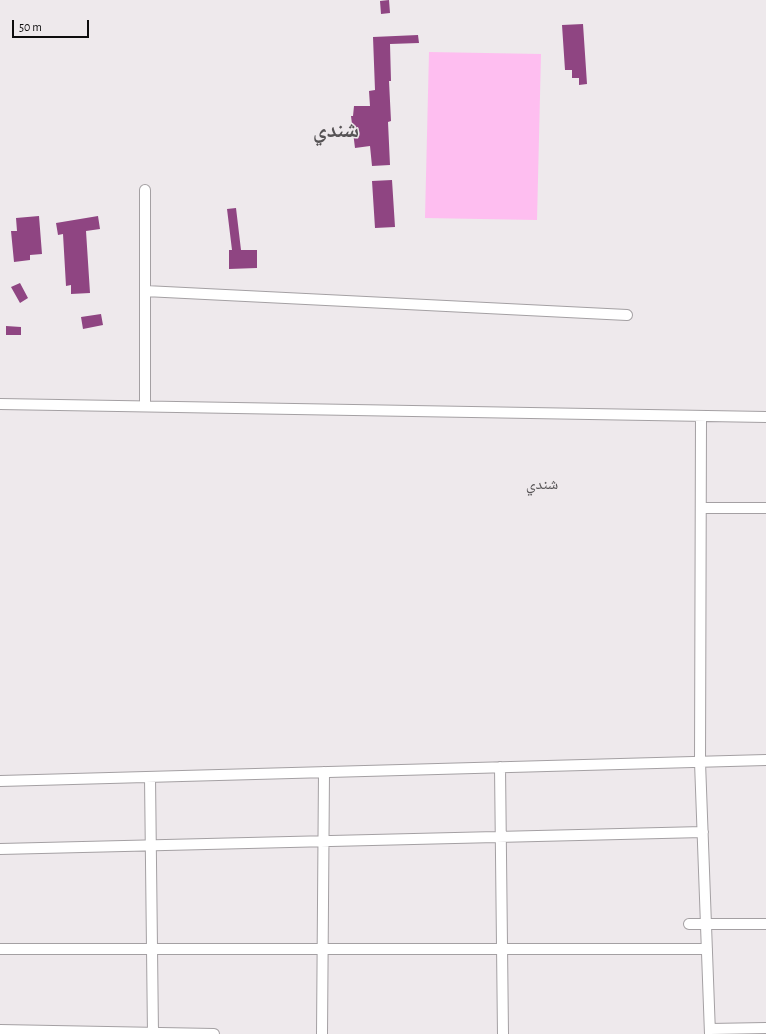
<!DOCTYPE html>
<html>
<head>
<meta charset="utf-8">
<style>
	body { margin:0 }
	#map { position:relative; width:766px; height:1034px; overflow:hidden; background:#eee9ec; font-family:"Alegreya Sans",sans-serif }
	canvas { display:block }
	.scale { position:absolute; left:12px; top:20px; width:77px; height:18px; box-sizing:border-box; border:2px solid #0d0c0d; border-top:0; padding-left:5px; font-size:12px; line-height:14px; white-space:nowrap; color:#0d0c0d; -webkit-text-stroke:3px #eee9ec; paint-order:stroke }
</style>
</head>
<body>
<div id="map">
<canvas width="766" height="1034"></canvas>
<div class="scale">50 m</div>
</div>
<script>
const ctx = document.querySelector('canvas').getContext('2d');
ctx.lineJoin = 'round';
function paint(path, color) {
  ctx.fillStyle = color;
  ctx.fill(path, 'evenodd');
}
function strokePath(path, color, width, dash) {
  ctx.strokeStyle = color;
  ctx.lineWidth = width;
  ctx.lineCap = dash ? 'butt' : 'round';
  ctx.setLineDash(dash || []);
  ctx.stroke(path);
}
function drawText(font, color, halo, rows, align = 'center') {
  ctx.font = font + ' "Alegreya Sans","Noto Naskh Arabic",sans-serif';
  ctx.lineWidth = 3;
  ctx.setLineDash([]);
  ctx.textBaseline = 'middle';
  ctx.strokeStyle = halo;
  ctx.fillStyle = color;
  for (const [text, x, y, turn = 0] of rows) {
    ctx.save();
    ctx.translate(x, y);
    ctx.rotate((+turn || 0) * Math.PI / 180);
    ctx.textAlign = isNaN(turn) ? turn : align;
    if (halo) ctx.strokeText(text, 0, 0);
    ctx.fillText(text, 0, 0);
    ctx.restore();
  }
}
const green = new Path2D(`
	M429 52 541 54 537 220 425 218Z`);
const building = new Path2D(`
	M389 0 390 13 381 14 380 1Z
	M583 24 587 84 579 85V78H572V70H565L562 25Z
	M418 35 419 43 390 44 391 81H389L391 121 388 122 390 165 372 166 370 146 355 148 351 116H353L354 106H370L369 91 375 90 373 37Z
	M392 180 395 227 375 228 372 181Z
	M236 208 241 250H257V268L229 269V250H232L227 209Z
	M39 216 42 254 30 255V260L14 262 11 231H17L16 218Z
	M98 216 100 229 86 231 90 293 71 294V285L66 286 63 234 58 235 56 223Z
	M20 283 28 298 20 303 11 287Z
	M101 314 103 325 83 329 81 317Z
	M6 326 21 327V335H6Z`);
const minor = new Path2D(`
	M145 291 627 315
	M0 404 766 417
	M145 406V190
	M701 416 700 762 710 1034
	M701 508H766
	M500 767 503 1034
	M150 777 153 1034
	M0 781 766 760
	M0 849 703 832
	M689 924H766
	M0 949H707
	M710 1029 766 1028
	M0 1030 214 1034
	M322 1034 324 772`);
const quarterNames = [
	["شندي",542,484]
];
const townNames = [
	["شندي",336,130]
];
paint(green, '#febef0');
paint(building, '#8f4582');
strokePath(minor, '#a4a0a3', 12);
strokePath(minor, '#fff', 10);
drawText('16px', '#565355', '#eee9ec', quarterNames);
drawText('bold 22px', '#565355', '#eee9ec', townNames);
</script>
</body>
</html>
